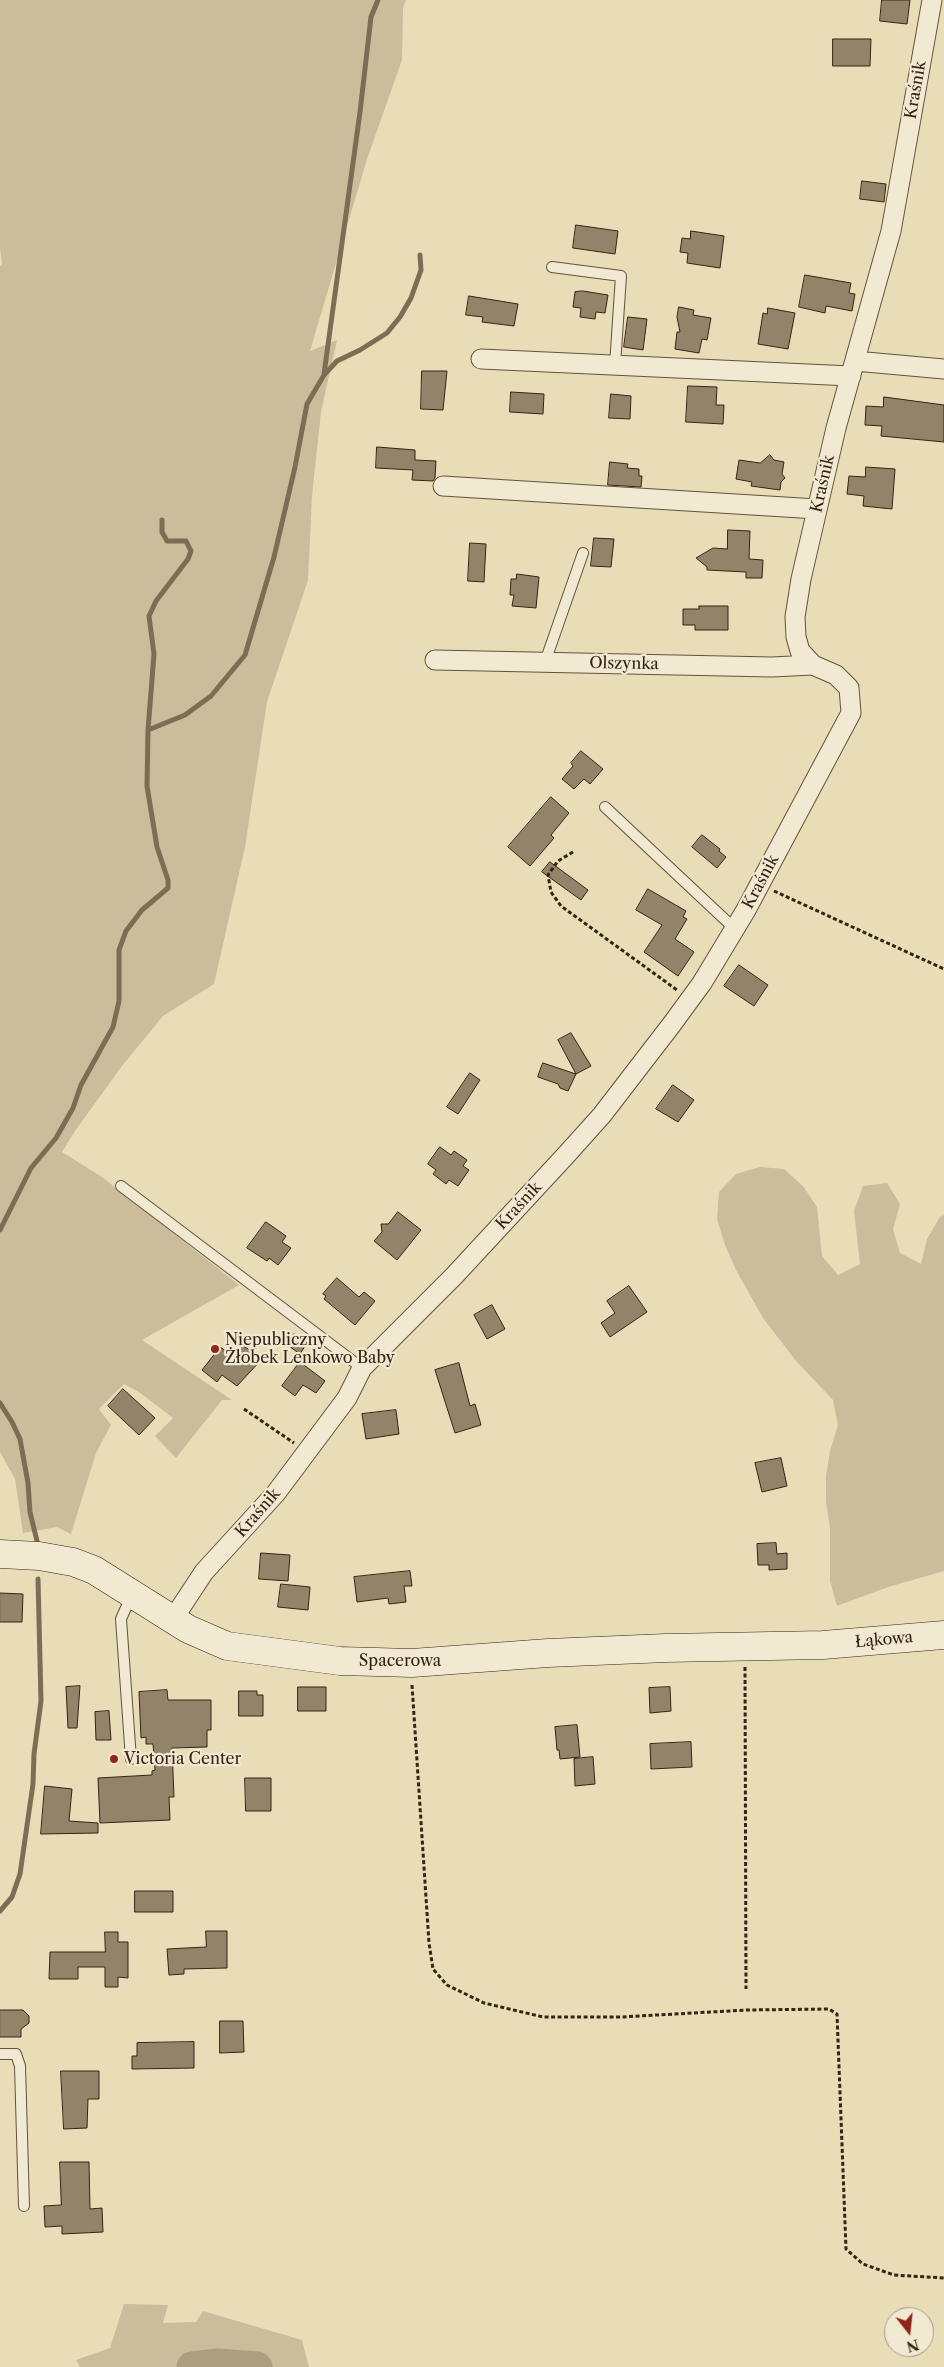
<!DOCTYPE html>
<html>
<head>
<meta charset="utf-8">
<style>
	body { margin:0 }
	#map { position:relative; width:944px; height:2367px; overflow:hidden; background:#e9ddb8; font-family:"Libre Caslon Text",serif }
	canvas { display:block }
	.north { position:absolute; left:884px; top:2307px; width:50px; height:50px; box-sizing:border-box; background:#f1e9d1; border:1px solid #a69a85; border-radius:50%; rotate:164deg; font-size:14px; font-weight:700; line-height:20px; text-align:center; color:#362314 }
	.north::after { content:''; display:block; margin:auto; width:18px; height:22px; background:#8f2418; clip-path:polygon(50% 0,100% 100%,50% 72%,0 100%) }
</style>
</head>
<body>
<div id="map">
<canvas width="944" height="2367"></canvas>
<div class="north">N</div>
</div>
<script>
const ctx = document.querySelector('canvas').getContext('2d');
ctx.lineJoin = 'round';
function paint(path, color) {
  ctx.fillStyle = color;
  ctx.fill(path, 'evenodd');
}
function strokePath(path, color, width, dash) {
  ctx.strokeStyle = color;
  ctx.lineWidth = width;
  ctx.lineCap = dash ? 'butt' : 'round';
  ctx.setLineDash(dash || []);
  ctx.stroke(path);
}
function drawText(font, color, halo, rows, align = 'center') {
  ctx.font = font + ' "Libre Caslon Text",serif';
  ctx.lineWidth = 4.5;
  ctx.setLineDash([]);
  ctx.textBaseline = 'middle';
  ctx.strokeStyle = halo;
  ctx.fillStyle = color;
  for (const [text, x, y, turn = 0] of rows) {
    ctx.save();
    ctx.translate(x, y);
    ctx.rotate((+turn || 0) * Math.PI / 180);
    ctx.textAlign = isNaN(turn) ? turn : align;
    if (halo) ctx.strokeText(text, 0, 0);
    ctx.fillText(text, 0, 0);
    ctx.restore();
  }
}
const green = new Path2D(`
	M0 0H406L403 8 402 60 367 159 310 351 337 340 321 412 312 496 308 580 267 702 245 847 214 984 163 1016 122 1066 75 1131 62 1152 102 1177 239 1285 142 1340 232 1400H222L176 1458 155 1436 173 1418 139 1392 124 1384 99 1409 111 1425 96 1453 71 1534 57 1527 23 1533 15 1479 0 1452V266L2 265 0 248Z
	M760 1167 784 1169 803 1186 817 1207 822 1256 838 1275 860 1264 854 1211 863 1186 887 1183 900 1204 893 1229 900 1253 921 1264 927 1239 940 1217 944 1215V1571L888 1587 837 1606 830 1581V1528L826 1503V1476L830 1451 838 1425 833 1400 796 1361 763 1318 736 1270 725 1245 717 1219 719 1192 736 1174Z
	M124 2304 168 2305 163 2323 196 2322 203 2311 302 2340 309 2367H78L80 2366 76 2360 110 2348Z`);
const stream = new Path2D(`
	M324 374 360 112 371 17 378 0
	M148 730 185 715 211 696 245 655 274 557 295 467 307 404 324 375 337 361 360 350 387 333 400 317 411 298 421 270 420 255
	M0 1230 31 1168 56 1138 73 1108 81 1085 113 1027 119 1001V950L126 931 142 910 168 888V880L157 847 147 786 148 730 154 654 149 616 156 601 188 559 191 551 186 541H167L162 532V520
	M0 1403 12 1422 20 1439 28 1483 30 1512 37 1541
	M0 1911 12 1897 20 1874 33 1784 34 1754 41 1701 38 1579`);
const river = new Path2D(`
	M192 2367 217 2364 257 2367`);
const building = new Path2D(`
	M882 0H910L907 24 880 21Z
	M833 39H871L870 66H833Z
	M862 181 886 184 884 202 860 199Z
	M576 225 618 231 615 254 573 248Z
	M691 231 724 236 720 268 687 263 688 253 680 252 682 238 690 239Z
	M805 275 851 283 849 293 855 294 852 311 826 306 825 313 799 307Z
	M583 291 608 295 605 313 596 312 595 319 580 317 581 308 573 307 575 292Z
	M469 296 518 304 514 326 482 322 483 317 466 315Z
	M679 307 694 310 693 315 711 318 707 340 702 339 699 353 675 349 677 332H680L677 317Z
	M768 308 795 313 788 349 758 344 763 313 767 314Z
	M628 317 647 319 643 350 624 347Z
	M422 371H447L443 410 421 409Z
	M688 386 717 387 716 405H724L723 424 686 422Z
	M511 392 544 394 543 414 510 412Z
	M611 394 631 396 630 419 609 418Z
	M884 397 944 405V442L881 436 882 426 865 425 866 406 883 407Z
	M377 447 415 450V460L436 461 435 478 433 481 412 480 413 470 376 468Z
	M770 455 774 460 784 462 782 474 785 478 781 482 780 490 751 486 752 482 736 479 739 460 760 463Z
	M610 462 628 464 627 468 639 469V476H642L641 487 608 485Z
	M866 467 895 469 892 509 863 506 864 496 847 494 849 476 865 477Z
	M728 530 750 531 749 559 763 560 762 578H746V572L707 570V567L696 558 713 548 727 549Z
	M594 538 614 539 611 567 591 566Z
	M470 543 486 544 484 582 468 581Z
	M517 574 539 577 536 608 512 606 514 595H510L511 579H516Z
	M699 606H728V630H695V625H683V609H699Z
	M581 751 603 769 590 784 584 779 574 789 562 779 573 766 571 763Z
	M551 797 569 813 551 835 554 838 530 866 508 847Z
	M702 835 720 849 719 851 726 857 717 868 692 847Z
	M550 862 588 890 581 900 542 872Z
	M648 889 686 911 683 917 687 919 675 939 694 952 678 976 644 952 662 925 636 910Z
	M739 965 768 985 754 1006 724 986Z
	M571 1033 591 1066 576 1074 558 1040Z
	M543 1063 576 1074 568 1091 560 1088 558 1084 538 1077Z
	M470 1073 480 1080 458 1114 447 1107Z
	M673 1085 694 1100 678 1122 656 1109Z
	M440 1147 451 1155 454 1151 467 1160 463 1166 469 1170 458 1186 449 1180 446 1184 433 1174 436 1170 428 1164Z
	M398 1212 421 1230 397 1260 374 1241 382 1232 381 1224H388Z
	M266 1222 286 1236 282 1242 291 1248 278 1265 269 1258 267 1261 247 1248Z
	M337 1278 359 1297 364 1292 375 1301 355 1325 324 1299 326 1296 323 1294Z
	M629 1286 647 1312 610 1337 601 1323 615 1313 607 1301Z
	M492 1305 505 1329 487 1339 474 1315Z
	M294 1334 307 1343 300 1354 286 1344Z
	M241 1344 262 1359 237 1386 222 1375 217 1382 202 1370 220 1347 232 1355Z
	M300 1362 325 1381 316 1393 303 1385 295 1396 282 1386Z
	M459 1363 470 1406 475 1404 481 1425 455 1433 435 1370Z
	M123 1389 155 1418 139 1435 108 1406Z
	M396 1410 399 1434 366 1439 362 1414Z
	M781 1458 787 1486 762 1492 755 1463Z
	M776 1543 777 1554 787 1553V1569L769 1570V1565H758L757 1544Z
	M261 1553 290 1555 288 1581 259 1579Z
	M410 1571 412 1586H404L406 1602 389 1604 388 1598 357 1602 354 1577Z
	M281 1584 310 1587 308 1610 278 1607Z
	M0 1593 23 1594 22 1622H0Z
	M80 1686 77 1728H68L66 1687Z
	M298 1687H326V1711H298Z
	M670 1687 671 1711 650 1713 649 1688Z
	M167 1690 168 1700H211V1730H207V1747L172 1748 174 1797H169L170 1820 100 1823 98 1778 152 1775V1771L155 1770 153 1744H146V1737L141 1738 139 1692Z
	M239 1691H257V1695H263V1716H239Z
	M109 1711 111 1740H96L95 1712Z
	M577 1725 580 1757 560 1759 559 1750H557L555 1727Z
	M691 1742 692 1767 651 1769 650 1744Z
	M593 1757 595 1784 575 1786 574 1759Z
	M245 1778H271V1811H246Z
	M45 1786 72 1789 69 1821 98 1823V1833L41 1834Z
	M135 1891H173V1912H135Z
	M206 1931H227V1968L184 1969V1974L169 1975 167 1949 206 1947Z
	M105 1932H118V1942H128V1978L118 1977V1987H105V1967H78V1979H49L50 1952H105Z
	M0 2010H23L29 2016V2023L21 2029V2037H0Z
	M220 2021H243L244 2052 220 2053Z
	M194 2042V2068L132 2069V2056H137V2043Z
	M61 2071H99V2099H88L87 2128 64 2129Z
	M60 2162H89L90 2209 102 2208 103 2232 62 2234V2226L45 2227 44 2206 61 2205Z`);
const path = new Path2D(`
	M573 852 558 861 548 875 551 892 561 906 677 990
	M774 891 944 969
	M244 1409 294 1443
	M745 1667 746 1989
	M412 1685 429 1943 433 1969 447 1985 484 2003 543 2017H621L747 2010 829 2009 837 2014 846 2249 863 2264 894 2275 944 2278`);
const lane = new Path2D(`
	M552 267 621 276 615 365
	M545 662 583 553
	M605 807 735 929
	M121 1186 362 1368
	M131 1759 121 1619 132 1594
	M0 2054H16L20 2066 24 2206`);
const street = new Path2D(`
	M481 359 851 376
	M855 361 944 369
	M443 486 817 509
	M435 660 772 667 813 665
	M173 1619 204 1572 276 1493 347 1398 362 1368 454 1276 567 1154 602 1115 672 1024 702 983 746 910 851 713 849 688 836 675 813 665 800 651 796 637 795 617 801 579 836 428 891 231 932 0`);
const secondary = new Path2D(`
	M0 1554 39 1556 73 1562 94 1570 188 1629 227 1646 340 1661 412 1663 548 1653 666 1648 823 1645 944 1635`);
const markers = [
	[215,1349,5,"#8f2418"],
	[114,1759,5,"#8f2418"]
];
const streetNames = [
	["Kraśnik",916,90,-80],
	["Kraśnik",823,484,-77],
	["Olszynka",624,664,1],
	["Kraśnik",761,882,-62],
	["Kraśnik",519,1206,-47],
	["Kraśnik",258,1513,-49],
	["Łąkowa",884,1640,-5],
	["Spacerowa",400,1661]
];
const poiNames = [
	["Niepubliczny",225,1340],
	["Żłobek Lenkowo Baby",225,1358],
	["Victoria Center",124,1759]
];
paint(green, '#cbbd9c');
strokePath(stream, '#7d6d55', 5);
strokePath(river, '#ac9e80', 31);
paint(building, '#938469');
strokePath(building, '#362314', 1);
strokePath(lane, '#63523d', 12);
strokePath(street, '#63523d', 21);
strokePath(secondary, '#362314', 29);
strokePath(path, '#362314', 3, [4, 2.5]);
strokePath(lane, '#f1e9d1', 10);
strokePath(street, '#f1e9d1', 19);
strokePath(secondary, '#f1e9d1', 28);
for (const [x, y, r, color] of markers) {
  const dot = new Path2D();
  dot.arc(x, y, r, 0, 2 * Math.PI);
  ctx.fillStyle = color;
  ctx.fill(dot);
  strokePath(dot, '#f1e9d1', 2);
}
drawText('16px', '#362314', '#f1e9d1', streetNames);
drawText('16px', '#362314', '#f1e9d1', poiNames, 'left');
</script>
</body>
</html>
